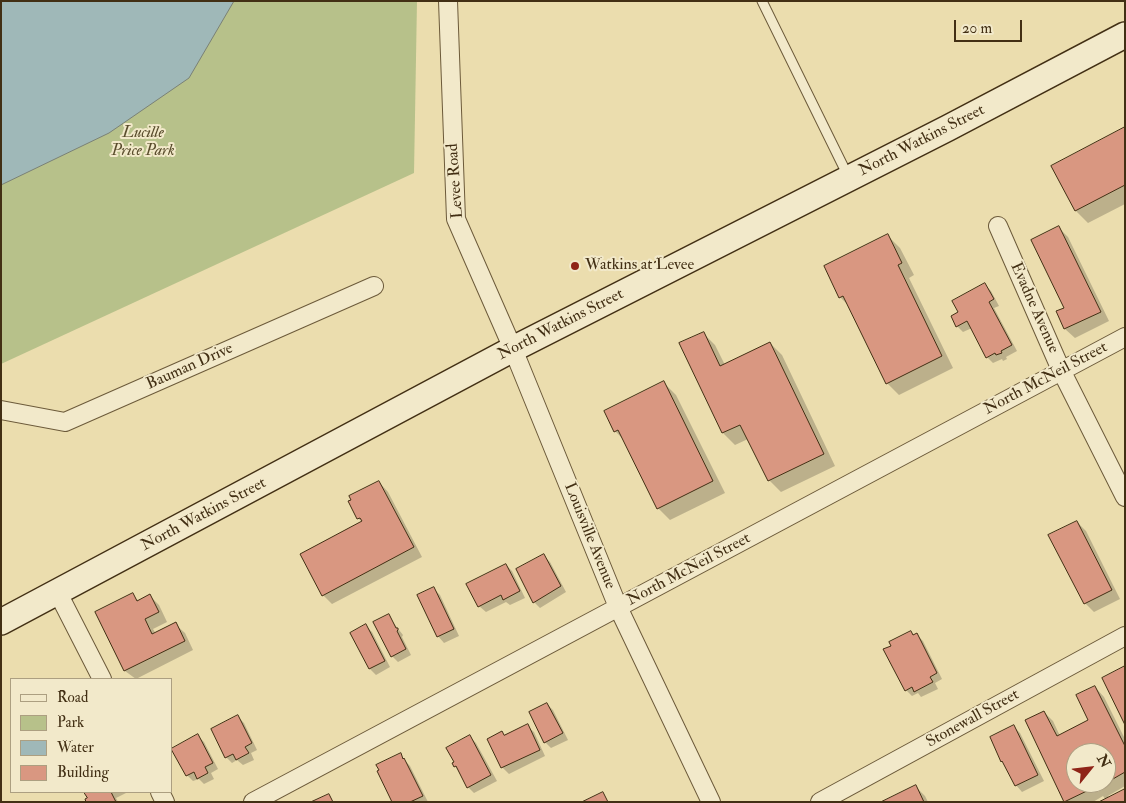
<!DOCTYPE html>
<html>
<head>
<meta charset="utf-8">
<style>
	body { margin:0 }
	#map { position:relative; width:1126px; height:803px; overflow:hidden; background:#ebddae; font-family:"IM FELL Double Pica",serif }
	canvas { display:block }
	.frame { position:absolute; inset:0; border:2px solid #422f14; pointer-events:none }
	.legend { position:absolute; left:10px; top:678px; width:162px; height:115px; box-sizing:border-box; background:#f2e9ca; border:1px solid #ac9f81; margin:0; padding:6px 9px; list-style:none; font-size:15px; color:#422f14 }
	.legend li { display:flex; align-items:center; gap:10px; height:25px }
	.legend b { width:25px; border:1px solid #ac9f81 }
	.north { position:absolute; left:1066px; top:743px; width:50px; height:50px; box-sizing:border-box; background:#f2e9ca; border:1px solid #ac9f81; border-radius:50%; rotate:61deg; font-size:14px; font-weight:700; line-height:20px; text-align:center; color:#422f14 }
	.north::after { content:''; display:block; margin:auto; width:18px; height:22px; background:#8f2418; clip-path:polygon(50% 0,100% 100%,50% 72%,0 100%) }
	.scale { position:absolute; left:954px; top:20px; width:68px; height:22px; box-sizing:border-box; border:2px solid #422f14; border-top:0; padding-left:6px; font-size:15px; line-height:18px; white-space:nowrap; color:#422f14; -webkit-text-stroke:4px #f2e9ca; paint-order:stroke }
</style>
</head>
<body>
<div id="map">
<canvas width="1126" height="803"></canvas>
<div class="frame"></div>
<ul class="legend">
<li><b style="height:6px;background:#f2e9ca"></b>Road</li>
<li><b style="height:14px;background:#b7c18a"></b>Park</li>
<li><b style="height:14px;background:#9fb8b8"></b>Water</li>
<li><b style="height:14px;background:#d99781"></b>Building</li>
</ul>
<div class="north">N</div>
<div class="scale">20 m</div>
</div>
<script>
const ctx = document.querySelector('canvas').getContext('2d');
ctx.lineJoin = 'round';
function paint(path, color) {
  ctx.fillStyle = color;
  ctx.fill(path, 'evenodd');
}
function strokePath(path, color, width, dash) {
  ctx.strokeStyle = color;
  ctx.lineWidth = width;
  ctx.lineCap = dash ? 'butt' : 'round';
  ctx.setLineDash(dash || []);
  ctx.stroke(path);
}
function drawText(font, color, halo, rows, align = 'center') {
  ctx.font = font + ' "IM FELL Double Pica",serif';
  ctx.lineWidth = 4;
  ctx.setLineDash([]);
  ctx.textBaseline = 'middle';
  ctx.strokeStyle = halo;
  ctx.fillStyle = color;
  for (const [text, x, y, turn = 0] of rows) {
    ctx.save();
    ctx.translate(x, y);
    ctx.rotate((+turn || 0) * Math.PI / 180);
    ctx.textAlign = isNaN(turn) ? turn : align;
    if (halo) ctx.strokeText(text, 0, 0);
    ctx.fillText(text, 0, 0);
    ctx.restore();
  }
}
const green = new Path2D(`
	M1 1H417L414 173 1 364Z`);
const water = new Path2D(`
	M1 1H234L189 78 109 133 1 185Z`);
const shadow = new Path2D(`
	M1125 128V204L1088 223 1076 211 1053 166Z
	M1059 228 1068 237 1109 321 1075 338 1065 329 1057 312 1065 308Z
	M888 236 900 248 914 275 909 278 953 368 899 395 887 383 850 307 840 297Z
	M985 285 991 291 999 306 994 308 1017 351 1006 357 1007 359 1003 361 1002 359 993 363 987 357 972 328 963 332 957 326 960 313Z
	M703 333 715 345 725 365 770 343 782 355 835 466 781 492 769 480 748 439 735 445 723 433 681 344Z
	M664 383 676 395 725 493 670 520 658 508 625 441 615 431Z
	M379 482 388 492 422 557 332 604 323 595 362 522 358 518Z
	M1077 522 1086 531 1120 599 1094 612 1085 603Z
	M544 556 550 562 566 592 540 608 534 602Z
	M506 565 512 571 525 598 510 605 506 602 486 612 479 606Z
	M434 589 440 595 459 636 444 643 438 636 419 596Z
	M132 595 139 601 150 596 159 605 167 622 153 629 156 634 175 624 185 633 193 650 136 679 125 671 96 613Z
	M388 616 403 635 402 637 411 655 398 662 392 656Z
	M366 626 372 632 390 667 376 675 370 669Z
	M911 632 914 636 917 635 923 641 942 679 935 683 938 689 921 697 918 693 912 696 906 690 892 646Z
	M1095 687 1104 697 1125 739V786L1108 796 1109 798 1106 800 1103 796 1093 802H1065L1027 721 1044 712 1053 721 1060 736 1090 721ZM1076 753H1106V783H1076Z
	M547 704 553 710 568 740 551 748 545 742Z
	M238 717 244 723 257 750 251 753 254 760 243 765 237 760 232 763 226 757Z
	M527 726 534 732 545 756 509 774 502 767 489 739 505 736Z
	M1014 727 1020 733 1044 781 1022 792 1016 785Z
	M198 736 204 742 218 769 211 773 214 779 204 784 199 779 193 781 187 775Z
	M470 737 476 743 497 781 474 793 468 787 455 766Z
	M400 755 410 766 428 802H393Z
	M916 787 925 796 928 802H884Z
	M85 792H128L116 798 118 802H88L89 799Z`);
const building = new Path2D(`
	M1125 127V185L1075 211 1051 166Z
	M1059 226 1101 312 1064 329 1056 311 1064 308 1031 240Z
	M888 234 902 263 898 265 942 356 886 384 843 296 839 298 824 266Z
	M985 283 994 299 989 302 1012 345 1001 351 1002 353 996 355 995 353 986 358 967 321 956 327 951 316 958 312 952 301Z
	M704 332 720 366 770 342 824 454 768 481 740 425 722 433 679 343Z
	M664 381 713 481 657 509 618 430 614 432 604 411Z
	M379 481 414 547 322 596 300 554 362 521 360 518 357 519 348 501 351 500 349 496Z
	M1077 521 1112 590 1084 604 1048 535Z
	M544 554 561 586 533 603 516 569Z
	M506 564 520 591 503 600 501 595 478 607 466 584Z
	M434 587 454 629 437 637 417 595Z
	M133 593 137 601 150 594 159 612 145 619 152 634 176 622 185 641 124 671 95 612Z
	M389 614 396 628H398V630L397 631 406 649 391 657 373 622Z
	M366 624 385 661 369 669 350 633Z
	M911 631 913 635 917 633 937 673 930 677 933 682 914 692 912 687 905 691 883 649 891 646 889 642Z
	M1125 666V725L1102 678Z
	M1095 686 1125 746V772L1106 783V753H1076V783H1106L1095 790 1093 788 1064 802 1025 720 1044 711 1057 736 1088 720 1076 695Z
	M547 703 563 733 544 743 529 712Z
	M238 715 252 743 245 747 249 753 236 760 233 754 225 758 211 729Z
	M528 724 540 750 501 768 487 739 502 731 504 735Z
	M1014 725 1038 775 1015 786 1002 761 1001 762 990 737Z
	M198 734 213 763 205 767 208 773 197 779 194 772 186 776 171 749Z
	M470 735 491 775 467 788 456 766 454 767 452 763 454 762 446 748Z
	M401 753 403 759 404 758 423 796 410 802H392L377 771 379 770 376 765Z
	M916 785 924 802H881Z
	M1125 789V802H1099Z
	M84 792H111L116 802H86L85 799 87 798Z
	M603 792 608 802H582Z
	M329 794 333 802H311Z`);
const lane = new Path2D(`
	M762 1 848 176`);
const street = new Path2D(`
	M448 1 456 219 513 349 618 607 711 802
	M998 226 1061 370 1125 497
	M1 410 65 422 374 286
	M58 593 102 679
	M160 792 165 802
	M253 802 1125 337
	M820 802 1125 636`);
const secondary = new Path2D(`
	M1 622 513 349 948 128 1125 35`);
const markers = [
	[575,266,5,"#8f2418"]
];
const parkNames = [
	["Lucille",143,134],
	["Price Park",143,152]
];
const streetNames = [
	["North Watkins Street",922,141,-27],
	["Levee Road",456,181,-94],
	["Evadne Avenue",1034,308,66],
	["North Watkins Street",561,325,-27],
	["Bauman Drive",190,367,-24],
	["North McNeil Street",1046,379,-28],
	["North Watkins Street",204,515,-28],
	["Louisville Avenue",589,536,68],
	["North McNeil Street",689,570,-28],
	["Stonewall Street",973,719,-29]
];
const poiNames = [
	["Watkins at Levee",585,266]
];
paint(green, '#b7c18a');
paint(water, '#9fb8b8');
strokePath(water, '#7a8176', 1);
paint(shadow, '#0003');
paint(building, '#d99781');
strokePath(building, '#422f14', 1);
strokePath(lane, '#6c5a3a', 11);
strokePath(street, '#6c5a3a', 20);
strokePath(secondary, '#422f14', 28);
strokePath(lane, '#f2e9ca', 9);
strokePath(street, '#f2e9ca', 18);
strokePath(secondary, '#f2e9ca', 25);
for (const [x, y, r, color] of markers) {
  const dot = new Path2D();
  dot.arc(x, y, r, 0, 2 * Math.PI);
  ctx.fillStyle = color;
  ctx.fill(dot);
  strokePath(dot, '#f2e9ca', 2);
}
drawText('italic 16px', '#594c2c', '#f2e9ca', parkNames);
drawText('16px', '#422f14', '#f2e9ca', streetNames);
drawText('16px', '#422f14', '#f2e9ca', poiNames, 'left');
</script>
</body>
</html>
